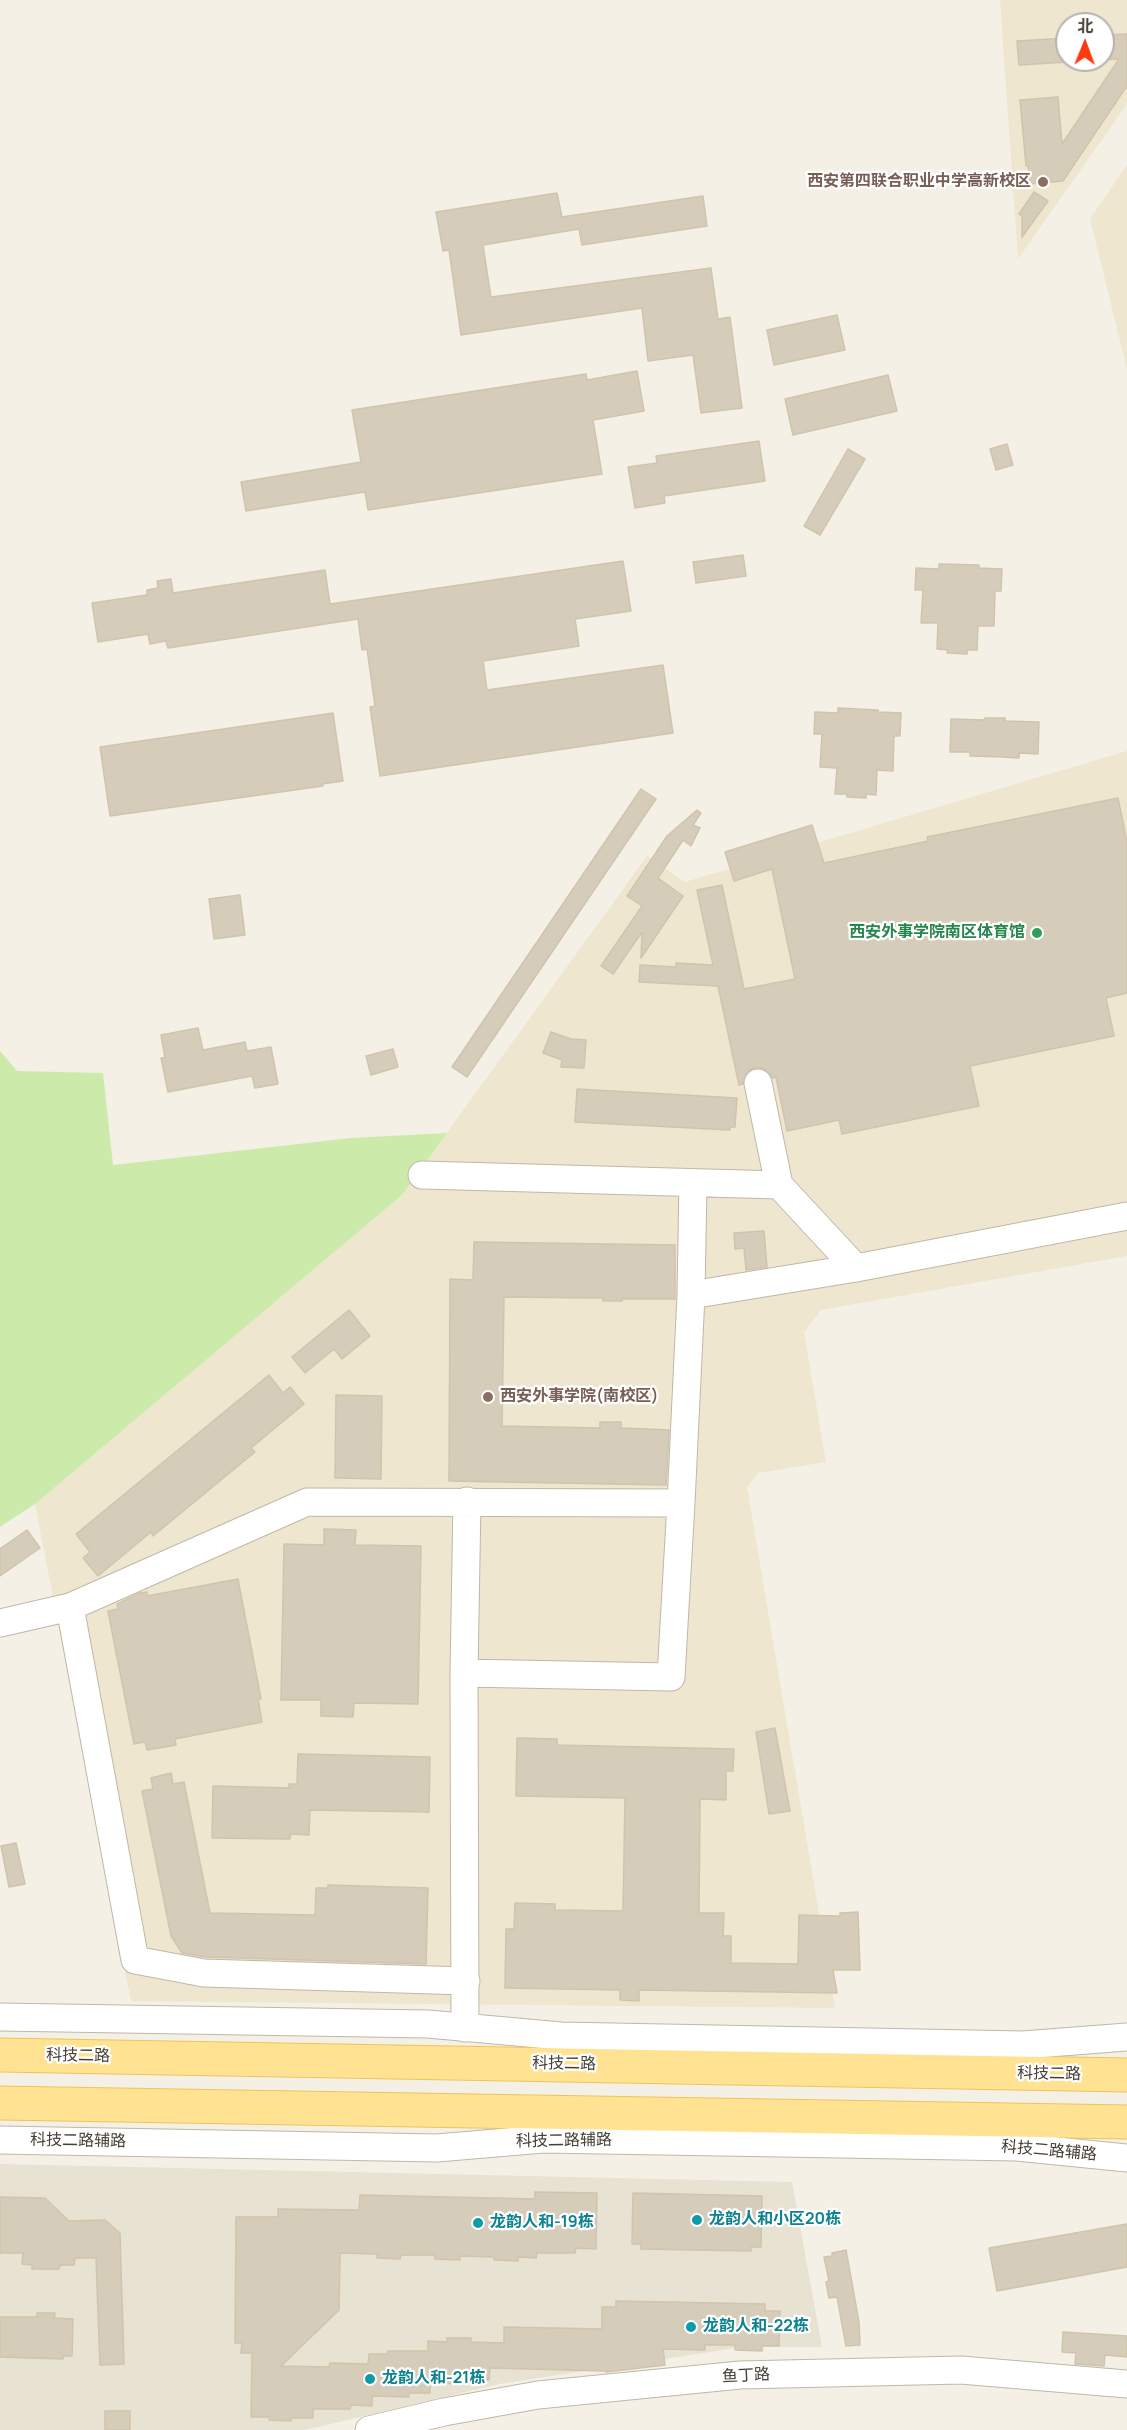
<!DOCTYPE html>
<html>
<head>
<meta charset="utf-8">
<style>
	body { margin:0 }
	#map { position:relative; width:1127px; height:2430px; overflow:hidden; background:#f4f0e5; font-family:Manrope,"Noto Sans SC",sans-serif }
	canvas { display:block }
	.north { position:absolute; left:1055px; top:12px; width:60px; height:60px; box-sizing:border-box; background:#fff; border:2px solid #b5b3ae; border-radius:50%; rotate:1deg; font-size:16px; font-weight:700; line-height:24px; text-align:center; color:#474034 }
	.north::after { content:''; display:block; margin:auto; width:21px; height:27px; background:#ff3a11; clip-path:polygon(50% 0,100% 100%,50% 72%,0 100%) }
</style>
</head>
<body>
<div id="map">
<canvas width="1127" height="2430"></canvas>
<div class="north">北</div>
</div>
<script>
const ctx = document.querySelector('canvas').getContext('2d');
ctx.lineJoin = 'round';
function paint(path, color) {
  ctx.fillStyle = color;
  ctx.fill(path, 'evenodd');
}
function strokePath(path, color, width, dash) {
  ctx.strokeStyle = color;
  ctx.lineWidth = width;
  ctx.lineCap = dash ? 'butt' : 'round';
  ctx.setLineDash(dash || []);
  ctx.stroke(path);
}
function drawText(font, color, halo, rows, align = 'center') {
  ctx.font = font + ' Manrope,"Noto Sans SC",sans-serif';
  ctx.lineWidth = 4.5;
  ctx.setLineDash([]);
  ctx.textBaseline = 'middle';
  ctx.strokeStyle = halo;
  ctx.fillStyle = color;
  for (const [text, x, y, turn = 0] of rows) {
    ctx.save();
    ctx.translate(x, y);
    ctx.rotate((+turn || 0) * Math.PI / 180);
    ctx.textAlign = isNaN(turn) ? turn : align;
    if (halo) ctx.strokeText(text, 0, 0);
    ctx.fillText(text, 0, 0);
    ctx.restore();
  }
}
const residential = new Path2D(`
	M0 2164 792 2182 822 2347H743L499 2384 305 2430H0Z`);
const education = new Path2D(`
	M1000 0H1127V104L1018 259ZM1067 24H1103V60H1067Z
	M1127 165V369L1090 219Z
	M1127 751V1256L821 1310 804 1332 826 1462 758 1473 747 1487 835 2008 131 2001 35 1504 402 1195 647 856 685 882Z`);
const green = new Path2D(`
	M0 1051 17 1071 103 1073 113 1165 351 1138 447 1133 402 1195 35 1504 0 1527Z`);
const building = new Path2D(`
	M1127 34V86L1063 181 1030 184 1028 166H1026L1020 100 1058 97 1062 144 1119 59 1103 60V35Z
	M1067 38V62L1019 65 1017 41Z
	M1034 192 1048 201 1022 237V216L1019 214Z
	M557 193 562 217 703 196 707 226 582 245 579 229 483 245 491 297 711 268 718 319 730 317 742 408 701 413 693 355 648 361 642 308 461 335 449 250 443 251 436 212Z
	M837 315 845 350 774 365 767 330Z
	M637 371 644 411 593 420 602 474 368 510 365 492 246 511 241 482 361 462 352 410 586 374 587 380Z
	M888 375 897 411 793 435 785 399Z
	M759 441 765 481 664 496 665 503 635 508 628 467 657 463 656 456Z
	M1007 444 1013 465 996 470 990 449Z
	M848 449 865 459 820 535 804 526Z
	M743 555 746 576 696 583 693 562Z
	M623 561 631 611 575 619 579 646 483 661 487 690 663 665 673 733 380 776 370 707 375 706 367 649 362 650 358 619 168 648 166 641 150 644 148 634 98 642 92 603 147 595V590L158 588 157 581 171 579 173 593 325 570 330 604Z
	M939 564 979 565V568L1002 569 1001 591H995L994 626H978L977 650H967V654L947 653 948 650 937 649 938 623H921L923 590H915L916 568 939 569Z
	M838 708 878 710V712L901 713 900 736H894L893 771 877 770 876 795 866 794V798L847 797V794H835L837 768 820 767 822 734H814L815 712 838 713Z
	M333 713 343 781 322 784 323 786 110 816 100 747Z
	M985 718H1005V721L1039 722 1038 754 1019 753V758L1003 757 970 756V752H950L951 719 985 720Z
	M641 789 656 799 467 1077 452 1067Z
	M1118 798 1127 842V993L1106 998 1114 1036 970 1066 979 1106 842 1134 839 1120 787 1131 776 1077 772 1078 763 1068H754L747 1072 743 1084 739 1085 718 986 639 982 640 965 676 967V963L713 965 697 890 722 885 744 989 795 979 772 869 734 881 725 852 812 825 824 863 928 841 927 837Z
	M697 810 701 813 693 825 700 828 691 846 683 840 658 878 683 896 641 958 642 932 613 974 601 966 642 906 627 896 667 836Z
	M240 895 245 935 214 939 209 899Z
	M198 1028 203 1050 245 1042 247 1051 271 1047 278 1084 255 1088 252 1076 168 1092 161 1058H165L161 1035Z
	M551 1032 571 1039 586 1040 584 1068 561 1067 562 1060 543 1053Z
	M393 1049 398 1067 371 1075 366 1056Z
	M577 1089 737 1098 735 1127H730V1130L575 1122Z
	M764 1231 767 1267 746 1270 744 1248 735 1249 734 1233Z
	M474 1242 675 1245V1299H622V1301H603V1298L504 1297 502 1426 600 1428V1422H621V1428L669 1430 666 1485 449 1481 450 1279 473 1280Z
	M349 1310 370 1336 342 1359 334 1349 305 1373 292 1357Z
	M269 1375 283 1393 290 1387 304 1404 251 1448 255 1452 153 1536 151 1532 98 1576 83 1558 90 1552 76 1534Z
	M336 1395 382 1396 381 1479 335 1478Z
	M324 1529 356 1530 355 1545 421 1546 418 1704 354 1703 353 1717 321 1716V1700H281L284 1544 324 1545Z
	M27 1530 40 1548 0 1576V1549Z
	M238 1579 261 1699H258L262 1722 175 1739 176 1745 147 1750 145 1742 134 1744 108 1611 118 1609 117 1604 140 1593 147 1592V1596Z
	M775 1728 790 1811 769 1814 756 1732Z
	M517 1738 557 1739V1745L734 1749 733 1771H726V1800L700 1799 699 1913H724L723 1936H731V1963L798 1964 799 1915 840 1916V1913L858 1912 860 1970H833L837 1993 639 1990V2001L620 2000V1990L505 1988 506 1929H514L515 1903 555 1904V1910L623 1911 625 1798 516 1796Z
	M298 1754 430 1757 429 1812 310 1810 309 1835 290 1834V1839L212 1838 213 1786 289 1788V1784H297Z
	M171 1773 173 1784 184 1782 210 1913 315 1915 316 1888H328V1885L428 1888 426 1964 206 1957 182 1953 171 1936 142 1791 153 1789 151 1778Z
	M16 1843 25 1884 9 1887 1 1846Z
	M535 2192 597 2193 596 2249 576 2248 575 2253H537L536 2258 518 2257V2261L494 2260V2257L460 2256V2260L435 2259V2255H401L400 2259 377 2258V2254L340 2253 339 2310 281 2366 329 2367 330 2363 368 2364 369 2354H388V2351H428V2341L447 2342V2338H471V2342L504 2343V2327L602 2329V2307H616V2301L765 2304V2311H780L779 2346H762V2351L735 2350V2345H705V2350L663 2349 665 2365 606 2372 605 2371 490 2368 489 2380H468V2384L430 2383V2393H409V2397L372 2396V2406L351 2405 350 2409H313V2418H291V2421L269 2420V2417H251L252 2353H241L242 2343H235L236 2217H278V2209L359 2210 360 2195 535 2199Z
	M633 2193 762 2196 761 2247H751V2251L641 2249V2244H632Z
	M0 2197 45 2198 69 2221 105 2220 120 2233 124 2364 100 2365 96 2258H75L74 2265H60L59 2269H32V2265L22 2264 23 2253H0Z
	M1127 2224V2267L997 2291 989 2248Z
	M846 2250 859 2322 860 2345 846 2346 837 2297 829 2298 826 2282 829 2281 824 2257 832 2256V2253Z
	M37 2313H55L54 2318 73 2319 72 2356H63V2359L0 2357V2317H37Z
	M1063 2332 1127 2336V2357L1105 2355 1104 2366 1075 2364 1076 2353 1062 2352Z
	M105 2411H130V2430H105Z`);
const minor = new Path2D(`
	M758 1083 779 1185 856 1268
	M422 1175 779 1185
	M691 1295 856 1268 1127 1216
	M70 1607 135 1960 204 1973 466 1981
	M0 1623 70 1607 307 1502 681 1503 691 1295 693 1183
	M464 1673 671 1677 681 1503
	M0 2017 428 2024 561 2036 1023 2045 1127 2037
	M465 2028 464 1673 467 1501
	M0 2140 437 2148 543 2139 1017 2147 1127 2158
	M369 2430 444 2412 538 2395 740 2375 961 2370 1127 2384`);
const major = new Path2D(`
	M0 2055 1127 2075
	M0 2103 1127 2122`);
const markers = [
	[1043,182,6,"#8d6e63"],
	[1037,933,6,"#2e9e5b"],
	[488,1397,6,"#8d6e63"],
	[697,2220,6,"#0f9aa8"],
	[478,2223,6,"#0f9aa8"],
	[691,2327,6,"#0f9aa8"],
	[370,2379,6,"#0f9aa8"]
];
const educationNames = [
	["西安第四联合职业中学高新校区",1031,182],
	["西安外事学院(南校区)",500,1397,"left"]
];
const leisureNames = [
	["西安外事学院南区体育馆",1025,933]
];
const streetNames = [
	["科技二路",78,2056,1],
	["科技二路",564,2064,1],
	["科技二路",1049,2074,1],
	["科技二路辅路",78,2141,1],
	["科技二路辅路",564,2141,-1],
	["科技二路辅路",1049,2151,5],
	["鱼丁路",746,2376,-3]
];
const cultureNames = [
	["龙韵人和小区20栋",709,2220],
	["龙韵人和-19栋",490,2223],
	["龙韵人和-22栋",703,2327],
	["龙韵人和-21栋",382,2379]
];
paint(residential, '#e8e2d3');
paint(education, '#eee6ce');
paint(green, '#ccebab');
paint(building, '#d6ccba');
strokePath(building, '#d1c4ac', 1.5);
strokePath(minor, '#c0b8a7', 29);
strokePath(major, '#ecc45b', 35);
strokePath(minor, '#fff', 27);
strokePath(major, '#ffe393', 33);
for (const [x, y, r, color] of markers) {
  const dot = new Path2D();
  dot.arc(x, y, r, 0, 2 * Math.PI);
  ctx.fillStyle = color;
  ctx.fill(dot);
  strokePath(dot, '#fff', 2);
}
drawText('bold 16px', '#785e54', '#fff', educationNames, 'right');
drawText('bold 16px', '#27864d', '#fff', leisureNames, 'right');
drawText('16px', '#474034', '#fff', streetNames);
drawText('bold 16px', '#0d838f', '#fff', cultureNames, 'left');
</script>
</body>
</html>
